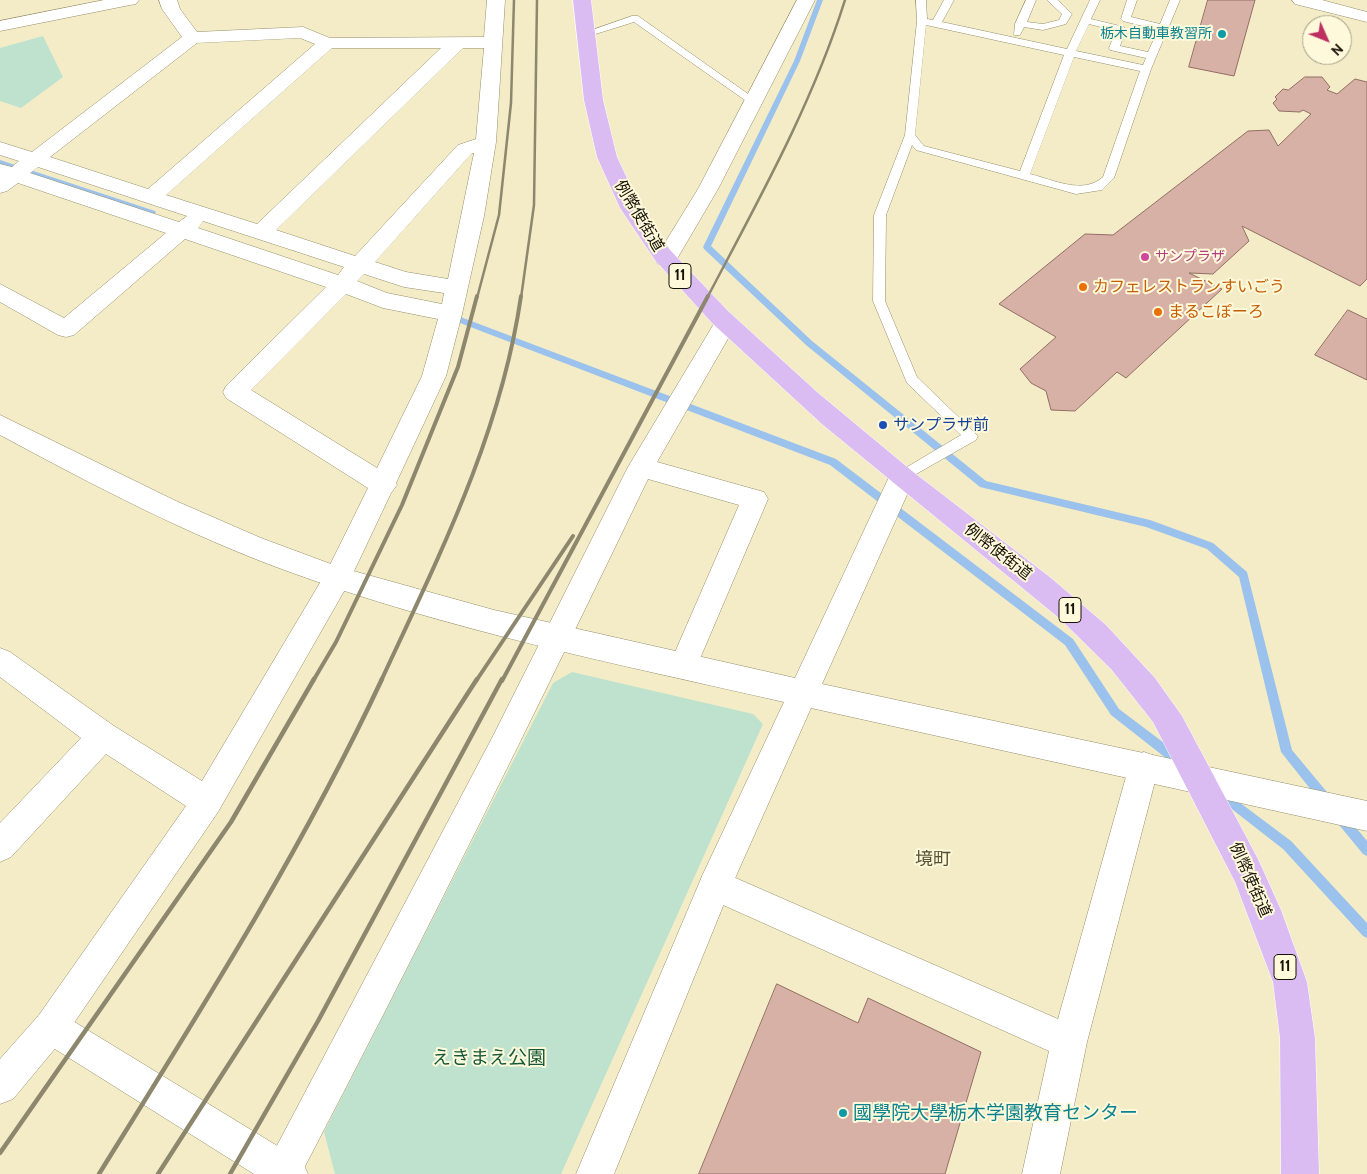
<!DOCTYPE html>
<html>
<head>
<meta charset="utf-8">
<style>
	body { margin:0 }
	#map { position:relative; width:1367px; height:1174px; overflow:hidden; background:#f3ecc7; font-family:Cabin,sans-serif }
	canvas { display:block }
	.north { position:absolute; left:1302px; top:15px; width:50px; height:50px; box-sizing:border-box; background:#fff9db; border:1px solid #a19c85; border-radius:50%; rotate:134deg; font-size:14px; font-weight:700; line-height:20px; text-align:center; color:#141105 }
	.north::after { content:''; display:block; margin:auto; width:18px; height:22px; background:#bd3061; clip-path:polygon(50% 0,100% 100%,50% 72%,0 100%) }
</style>
</head>
<body>
<div id="map">
<canvas width="1367" height="1174"></canvas>
<div class="north">N</div>
</div>
<script>
const ctx = document.querySelector('canvas').getContext('2d');
ctx.lineJoin = 'round';
function paint(path, color) {
  ctx.fillStyle = color;
  ctx.fill(path, 'evenodd');
}
function strokePath(path, color, width, dash) {
  ctx.strokeStyle = color;
  ctx.lineWidth = width;
  ctx.lineCap = dash ? 'butt' : 'round';
  ctx.setLineDash(dash || []);
  ctx.stroke(path);
}
function drawText(font, color, halo, rows, align = 'center') {
  ctx.font = font + ' Cabin,"Noto Sans JP",sans-serif';
  ctx.lineWidth = 4;
  ctx.setLineDash([]);
  ctx.textBaseline = 'middle';
  ctx.strokeStyle = halo;
  ctx.fillStyle = color;
  for (const [text, x, y, turn = 0] of rows) {
    ctx.save();
    ctx.translate(x, y);
    ctx.rotate((+turn || 0) * Math.PI / 180);
    ctx.textAlign = isNaN(turn) ? turn : align;
    if (halo) ctx.strokeText(text, 0, 0);
    ctx.fillText(text, 0, 0);
    ctx.restore();
  }
}
const green = new Path2D(`
	M43 36 63 77 21 108 0 101V48Z
	M572 672 753 714 763 724 561 1174H335L324 1132 553 683Z`);
const stream = new Path2D(`
	M817 0H823L800 61 711 246 812 341 986 481 1150 520 1213 543 1247 572 1292 750 1331 797 1333 801 1331 805 1327 806 1323 805 1281 752 1239 577 1207 549 1146 527 980 487 806 345 704 249 703 247 794 61Z
	M0 160 155 211 156 213 152 215H149L0 164Z
	M450 313 836 459 1073 639 1119 709 1184 758 1186 762 1184 766 1180 767 1176 766 1111 715 1065 645 830 465 447 318V314Z
	M1219 787 1291 841 1367 923V938L1363 936 1283 849 1215 796 1213 792 1215 788Z
	M1339 811 1343 812 1367 841V856L1363 854 1335 820 1333 816 1335 812Z`);
const building = new Path2D(`
	M1208 0H1255L1234 76 1189 67Z
	M1305 77H1322L1330 87 1327 90 1337 94 1355 79 1367 82V279L1360 286 1242 226 1249 241 1213 274 1189 273 1222 289 1126 378 1117 372 1075 411 1051 410 1046 391 1031 383 1020 369 1056 337 999 304 1085 234 1113 235 1248 131 1269 130 1278 146 1311 114 1303 110 1300 112 1279 111 1273 103 1277 99 1275 97 1283 89 1288 90Z
	M1348 310 1367 319V380L1315 355Z
	M777 984 858 1023 868 998 981 1052 945 1174H699Z`);
const service = new Path2D(`
	M916 0H926L927 19 933 20 944 0H954L942 22 1067 49 1090 0H1100L1091 19 1124 27 1126 29 1120 46 1148 52 1158 30 1123 21 1121 19 1127 0H1137L1131 17 1160 24 1170 0H1180L1151 69 1114 178 1102 190 1076 194 916 150 912 145 886 215 885 301 917 377 978 436 976 440 902 482 897 481 895 477 897 473 961 435 907 383 873 301 874 215 905 135 917 21ZM1089 24 1116 31 1109 48 1110 50 1146 58 1143 65 1076 51ZM926 25 1064 55 1020 171 924 146 915 135ZM1074 57 1140 71 1103 177C1083 195 1054 180 1030 174Z
	M1026 0H1036L1027 22 1043 24 1059 20 1062 14 1047 0H1058L1072 14 1066 24 1043 30 1024 27 1020 35H1014L1015 24Z
	M632 16H638L758 101 757 103H749L634 22 586 37 581 34Z`);
const minor = new Path2D(`
	M159 0H177L180 9 197 32 303 27 330 38 484 37 487 0H505L496 142 484 216 462 314 446 376 396 483 397 485 391 493 347 586 218 812 63 1039 13 1099 0 1104V1059L39 1015 186 806 106 754 11 857 0 862V823L81 738 0 677V648L10 652 114 726 202 781 327 571 368 488 226 398 223 392 226 386 326 287 185 239 74 335 66 337 58 335 0 302V284L64 318 166 233 18 183 7 191 0 193V164L12 167 19 161 0 155V142L32 152 182 37 162 9ZM300 38 315 44 148 189 50 157 197 43ZM332 48H441L257 224 166 195ZM463 48H484L476 139 458 145 355 256 276 230ZM472 153H474L448 279 406 272 375 262ZM38 167 187 216 179 222 30 173ZM203 221 344 267 338 275 198 228ZM364 274 404 287 444 293 442 304 387 293 357 281ZM346 294 383 308 438 319 422 376 377 468 251 390Z
	M797 0H815L718 189 674 264 666 266 658 264 655 259 698 189Z
	M1292 0H1322L1367 12V22L1295 4Z
	M726 315 734 317 737 323 657 462 764 492 768 499 693 675 683 679 673 675 669 666 739 505 648 479C536 712 421 944 301 1174H262L492 738 628 467 718 317Z
	M1144 752 1155 756 1159 766 1087 1042 1060 1174H1022L1049 1051 703 896 699 885 703 874 715 869 1058 1019 1129 766 1133 756Z`);
const tertiary = new Path2D(`
	M104 0H139L136 4 130 5 0 31V21Z
	M0 415 176 501 261 538 339 567 494 610 795 678 889 477 893 470 902 467 911 470 915 477 822 684 1367 801V831L811 708 728 894 614 1174H576L703 874 784 702C617 664 448 630 287 571 188 535 93 485 0 435Z
	M51 1009 63 1015 302 1161 308 1174H254L39 1039 33 1027 39 1015Z`);
const primary = new Path2D(`
	M573 0H591L603 100 617 157 641 208 670 250 728 311 817 392 912 471 1051 578 1106 625 1155 678 1182 716 1258 859 1281 910 1307 982 1315 1038 1319 1174H1281L1280 1038 1273 982 1235 882 1153 722 1111 669 1059 618 823 425 712 323 655 260 620 208 597 157 584 100Z`);
const railFar2 = new Path2D(`
	M477 298 499 215 511 103 514 0
	M521 298 534 205 537 0
	M707 298C758 201 812 105 845 0`);
const railFar1 = new Path2D(`
	M313 681 336 642 402 505 458 367 477 296
	M381 681C439 556 501 434 521 296
	M476 681 573 536
	M502 681 708 296`);
const rail = new Path2D(`
	M0 1153 231 822 314 679
	M99 1174C199 1013 301 852 382 679
	M158 1174 477 679
	M230 1174 318 1021 502 679`);
const markers = [
	[1222,34,5,"#0f9aa8"],
	[1145,257,5,"#d1479c"],
	[1083,287,5,"#e8710a"],
	[1158,312,5,"#e8710a"],
	[883,425,5,"#1a4fb4"],
	[843,1113,5,"#0f9aa8"]
];
const farCulturenames = [
	["栃木自動車教習所",1212,34]
];
const farHotelnames = [
	["サンプラザ",1155,257]
];
const shields = [
	[680,276,22],
	[1070,610,22],
	[1285,967,22]
];
const shieldNames = [
	["11",680,276],
	["11",1070,610],
	["11",1285,967]
];
const streetNames = [
	["例幣使街道",639,216,59],
	["例幣使街道",998,552,38],
	["例幣使街道",1250,880,66]
];
const foodNames = [
	["カフェレストランすいごう",1093,287],
	["まるこぽーろ",1168,312]
];
const transitNames = [
	["サンプラザ前",893,425]
];
const neighbourhoodNames = [
	["境町",933,860]
];
const nearParknames = [
	["えきまえ公園",489,1058]
];
const nearCulturenames = [
	["國學院大學栃木学園教育センター",853,1113]
];
paint(green, '#bfe2ce');
paint(stream, '#9bc2ed');
paint(building, '#d7b0a6');
strokePath(building, '#926e64', 1);
strokePath(service, '#968e6c', 1);
strokePath(minor, '#968e6c', 1);
strokePath(tertiary, '#968e6c', 1);
strokePath(primary, '#fff', 1);
paint(service, '#fff');
paint(minor, '#fff');
paint(tertiary, '#fff');
paint(primary, '#dbbcf2');
strokePath(railFar2, '#8d876e', 2.5);
strokePath(railFar1, '#8d876e', 4);
strokePath(rail, '#8d876e', 4.5);
for (const [x, y, r, color] of markers) {
  const dot = new Path2D();
  dot.arc(x, y, r, 0, 2 * Math.PI);
  ctx.fillStyle = color;
  ctx.fill(dot);
  strokePath(dot, '#fff9db', 2);
}
drawText('14px', '#0d838f', '#fff9db', farCulturenames, 'right');
drawText('14px', '#b23c85', '#fff9db', farHotelnames, 'left');
for (const [x, y, w] of shields) {
  const box = new Path2D();
  box.roundRect(x - w / 2, y - 12.5, w, 25, 4);
  ctx.fillStyle = '#fff9db';
  ctx.fill(box);
  strokePath(box, '#141105', 1);
}
drawText('bold 15px', '#141105', null, shieldNames);
drawText('16px', '#141105', '#fff9db', streetNames);
drawText('16px', '#c56008', '#fff9db', foodNames, 'left');
drawText('16px', '#164399', '#fff9db', transitNames, 'left');
drawText('18px', '#585131', '#fff9db', neighbourhoodNames);
drawText('19px', '#15593c', '#fff9db', nearParknames);
drawText('19px', '#0d838f', '#fff9db', nearCulturenames, 'left');
</script>
</body>
</html>
